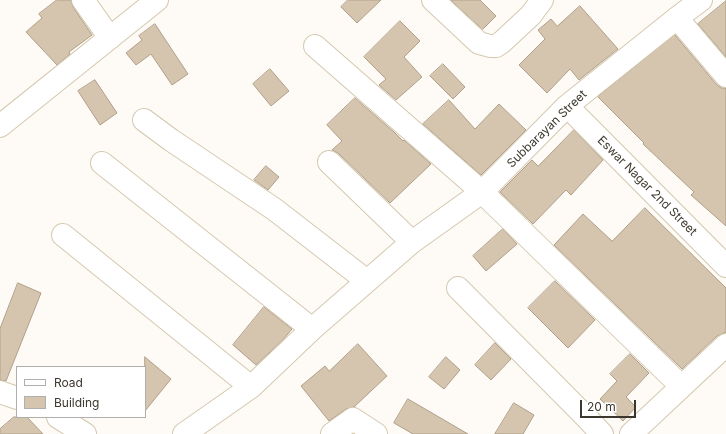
<!DOCTYPE html>
<html>
<head>
<meta charset="utf-8">
<style>
	body { margin:0 }
	#map { position:relative; width:726px; height:434px; overflow:hidden; background:#fefbf6; font-family:Inter,sans-serif }
	canvas { display:block }
	.legend { position:absolute; left:16px; top:366px; width:130px; height:52px; box-sizing:border-box; background:#fff; border:1px solid #b1afab; margin:0; padding:5px 7px; list-style:none; font-size:12px; color:#3c372d }
	.legend li { display:flex; align-items:center; gap:8px; height:20px }
	.legend b { width:20px; border:1px solid #b1afab }
	.scale { position:absolute; left:580px; top:400px; width:56px; height:18px; box-sizing:border-box; border:2px solid #3c372d; border-top:0; padding-left:5px; font-size:12px; line-height:14px; white-space:nowrap; color:#3c372d; -webkit-text-stroke:3px #fff; paint-order:stroke }
</style>
</head>
<body>
<div id="map">
<canvas width="726" height="434"></canvas>
<ul class="legend">
<li><b style="height:5px;background:#fff"></b>Road</li>
<li><b style="height:11px;background:#d6c5ae"></b>Building</li>
</ul>
<div class="scale">20 m</div>
</div>
<script>
const ctx = document.querySelector('canvas').getContext('2d');
ctx.lineJoin = 'round';
function paint(path, color) {
  ctx.fillStyle = color;
  ctx.fill(path, 'evenodd');
}
function strokePath(path, color, width, dash) {
  ctx.strokeStyle = color;
  ctx.lineWidth = width;
  ctx.lineCap = dash ? 'butt' : 'round';
  ctx.setLineDash(dash || []);
  ctx.stroke(path);
}
function drawText(font, color, halo, rows, align = 'center') {
  ctx.font = font + ' Inter,sans-serif';
  ctx.lineWidth = 3;
  ctx.setLineDash([]);
  ctx.textBaseline = 'middle';
  ctx.strokeStyle = halo;
  ctx.fillStyle = color;
  for (const [text, x, y, turn = 0] of rows) {
    ctx.save();
    ctx.translate(x, y);
    ctx.rotate((+turn || 0) * Math.PI / 180);
    ctx.textAlign = isNaN(turn) ? turn : align;
    if (halo) ctx.strokeText(text, 0, 0);
    ctx.fillText(text, 0, 0);
    ctx.restore();
  }
}
const building = new Path2D(`
	M57 0H71L73 7 92 35 69 52 70 54 57 65 26 32 42 18 39 14Z
	M348 0H381L357 23 341 7Z
	M451 0H480L496 16 483 29Z
	M726 1V57L698 24Z
	M580 6 618 49 579 80 570 69 547 93 519 65 545 39 538 30 551 19 557 26Z
	M400 21 420 41 404 57 422 77 396 100 379 85 386 79 364 57Z
	M155 24 188 74 172 85 151 54 136 65 126 53 142 40 139 36Z
	M675 35 716 84 721 88H726V226L691 195 694 192 643 144 644 143 598 97Z
	M443 64 465 87 453 99 430 76Z
	M270 69 289 91 271 106 253 84Z
	M95 80 117 113 100 125 78 91Z
	M355 98 394 132 403 141 404 140 431 164 390 203 338 153 332 150 342 141 327 125Z
	M449 100 475 129 499 104 526 130 481 175 423 124Z
	M574 130 603 160 571 195 566 190 533 224 500 192 532 160 538 166Z
	M266 166 279 177 268 190 254 180Z
	M645 208 726 288V332L717 336 682 369 554 245 583 214 612 241Z
	M503 229 517 244 486 271 473 256Z
	M555 281 595 320 568 348 528 308Z
	M18 283 41 293 6 381 0 380V329Z
	M264 307 292 329 282 341 256 365 233 345Z
	M495 343 511 359 491 380 475 365Z
	M358 344 387 376 354 407 346 409 329 421 301 386 325 366 329 371Z
	M630 354 649 373 626 397 636 407 623 421 600 399 617 381 610 374Z
	M145 357 171 379 145 411Z
	M446 357 460 370 444 389 429 377Z
	M408 399 468 434H413L394 423Z
	M514 403 534 415 523 434H495Z
	M14 417H27L43 434H0V429Z`);
const minor = new Path2D(`
	M83 0 110 38
	M433 0 479 43 490 46H496L502 42 531 15 542 0
	M677 18 726 76
	M315 46 482 192 681 386
	M567 106 726 266
	M144 120 171 140 274 209 367 281
	M0 126 157 0
	M329 162 412 242
	M102 163 312 329
	M63 235 251 387
	M458 288 586 417 602 434
	M0 392 17 398
	M58 417 85 434
	M184 434 251 387 312 329 412 242 482 192 567 106 677 18 701 0
	M332 434 353 419 376 434
	M631 434 726 345`);
const streetNames = [
	["Subbarayan Street",547,129,-44],
	["Eswar Nagar 2nd Street",647,186,45]
];
paint(building, '#d6c5ae');
strokePath(building, '#af9f89', 1);
strokePath(minor, '#d4c8af', 24);
strokePath(minor, '#fff', 22);
drawText('12px', '#3c372d', '#fff', streetNames);
</script>
</body>
</html>
